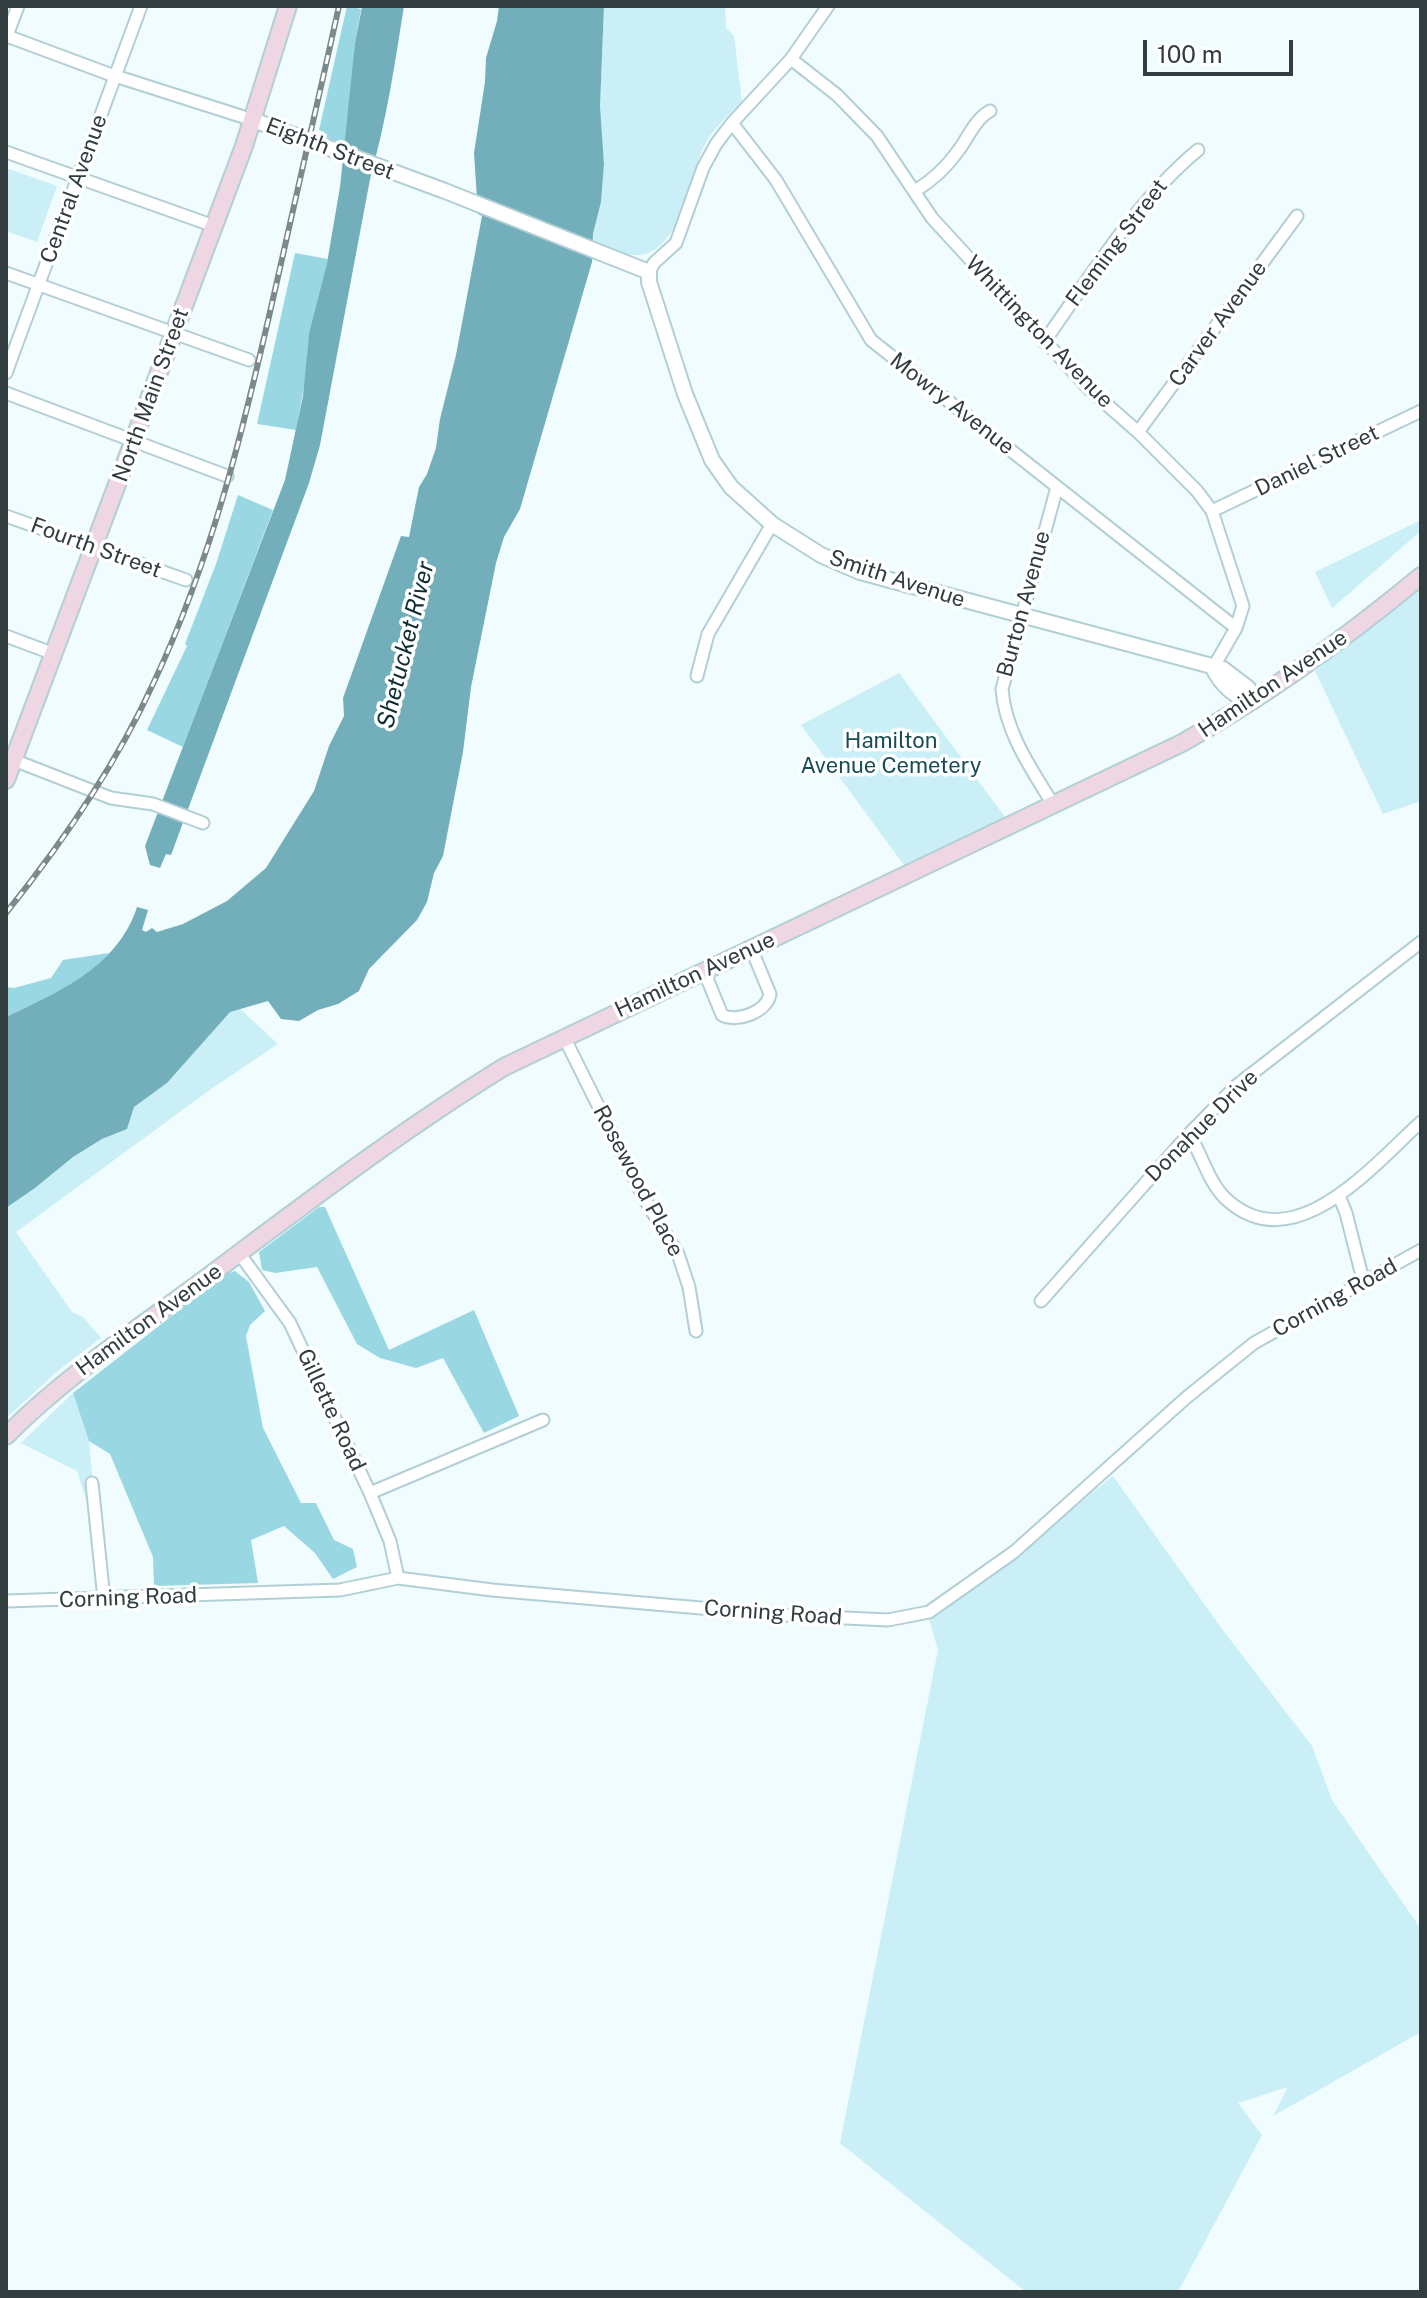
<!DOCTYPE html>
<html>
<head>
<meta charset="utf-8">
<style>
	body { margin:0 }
	#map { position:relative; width:1427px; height:2298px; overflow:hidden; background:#f0fcfe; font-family:"Public Sans",sans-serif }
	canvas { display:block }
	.frame { position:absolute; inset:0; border:8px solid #313d3f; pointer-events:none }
	.scale { position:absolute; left:1143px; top:40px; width:150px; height:36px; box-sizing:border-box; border:4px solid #313d3f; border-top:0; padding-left:10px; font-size:24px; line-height:28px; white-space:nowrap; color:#313d3f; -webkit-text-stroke:6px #fff; paint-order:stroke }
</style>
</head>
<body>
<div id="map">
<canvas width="1427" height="2298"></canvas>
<div class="frame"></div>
<div class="scale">100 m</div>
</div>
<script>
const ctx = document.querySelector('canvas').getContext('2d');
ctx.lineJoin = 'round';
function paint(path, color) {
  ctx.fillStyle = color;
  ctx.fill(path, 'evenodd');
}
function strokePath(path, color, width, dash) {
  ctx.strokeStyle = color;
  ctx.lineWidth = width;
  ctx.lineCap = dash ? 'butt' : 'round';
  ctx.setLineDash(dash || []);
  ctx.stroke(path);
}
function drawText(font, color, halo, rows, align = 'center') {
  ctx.font = font + ' "Public Sans",sans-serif';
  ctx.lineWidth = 7;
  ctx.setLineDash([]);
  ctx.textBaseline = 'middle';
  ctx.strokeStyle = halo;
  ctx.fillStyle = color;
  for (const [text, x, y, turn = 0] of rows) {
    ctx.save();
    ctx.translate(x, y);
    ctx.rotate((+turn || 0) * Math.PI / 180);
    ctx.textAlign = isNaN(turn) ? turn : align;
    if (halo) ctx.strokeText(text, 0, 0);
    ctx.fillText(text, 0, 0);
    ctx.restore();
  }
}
const green = new Path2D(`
	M604 6H725L726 28 734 36 742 101C729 115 710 131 703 148 689 180 679 257 635 255 621 255 607 247 594 242L593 236 601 202 604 164 600 106Z
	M6 168 57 186 37 242 6 231Z
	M1421 520V531L1332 608 1315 572Z
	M1421 586V801L1383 814 1315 671Z
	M899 673 1005 817 904 865 801 725Z
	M240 1009 278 1044 211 1089 16 1232 72 1312 83 1317 101 1338 59 1370 6 1418V1208L35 1188 73 1157 102 1139 127 1129 134 1107 167 1083 229 1012Z
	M73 1393 89 1441 96 1517 91 1515 77 1471 21 1443Z
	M1113 1476 1222 1629 1312 1746 1332 1800 1421 1929V2032L1273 2116 1288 2087 1238 2103 1262 2135 1178 2292H1026L840 2143 938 1650 928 1616 968 1593Z`);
const forest = new Path2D(`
	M347 6 361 9 355 43 347 144 323 138 324 132 319 130Z
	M295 253 328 259 308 342 307 370 296 430 257 424Z
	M238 495 273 510 183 747 147 730 187 646 185 644 216 564Z
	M109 953C90 980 37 1003 6 1017V987L14 988 51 978 63 960Z
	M319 1207H325L389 1350 474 1310 519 1416 484 1433 443 1358 416 1368 380 1358 357 1344 317 1267 275 1273 262 1270 259 1252Z
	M235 1271 249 1282 265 1311 250 1325 246 1336 263 1428 301 1503H316L334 1540 353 1549 357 1567 333 1579 315 1553 284 1526 251 1540 258 1583 154 1586 153 1557 110 1454 89 1441 73 1393 224 1275Z`);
const water = new Path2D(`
	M404 6C395 62 387 119 371 174L320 445 309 483 171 855 166 854 160 868 150 865 145 846 285 480 303 396 309 334 327 263 340 187 355 43 362 7Z
	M499 6H604L600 106 604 164 601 202 593 234 592 262 520 509 504 537 496 563 471 687 463 752 443 856 434 873 427 902 417 920 369 969 359 991 338 1004 318 1010 299 1021 281 1019 268 1001 230 1012 167 1083 134 1107 127 1129 102 1139 73 1157 35 1188 6 1208V1017C60 992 118 966 137 907L148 910 142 930 146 932 152 928 157 932 183 924 227 901 266 868 314 791 329 746 344 716 343 698 401 536 409 537 419 487 427 474 436 448 440 419 456 355 482 216 478 214 474 153 485 82 486 58 497 21Z`);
const minor = new Path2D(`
	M7 36 109 74 253 120
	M6 38 18 6
	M791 59 837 95 877 136 932 218 1088 388 1138 432 1197 491 1212 511 1243 606 1236 628 1213 668
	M732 123 776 180 871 340 1236 628
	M6 152 214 226
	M915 191C933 180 946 168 958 151 968 138 975 119 990 111
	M649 272 654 263 676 243 703 168 716 144 732 123 791 59 828 6
	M6 273 249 360
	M1044 342C1091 276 1135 202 1198 150
	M6 373 141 6
	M6 393 227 476
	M1138 432 1297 216
	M1212 511 1421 411
	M6 516 186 580
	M6 636 54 654
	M697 676 708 634 772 524
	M6 757 111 798 153 804 203 823
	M1054 806C1032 770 1005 732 1002 689L1057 487
	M704 971 722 1015C737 1023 767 1012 770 994L751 948
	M564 1037 644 1198 678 1254 689 1287 696 1331
	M1189 1134C1202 1155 1208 1181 1225 1198 1293 1263 1373 1165 1421 1122
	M1339 1196 1346 1213 1363 1280
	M239 1253 290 1323 370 1493 390 1541 398 1578
	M1041 1301 1189 1134 1236 1086 1421 942
	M92 1483 104 1599
	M370 1493 543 1420
	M6 1601 340 1590 398 1578 492 1590 782 1615 888 1620 929 1612 1014 1552 1187 1397 1254 1343 1421 1250`);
const tertiary = new Path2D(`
	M253 120 445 191 649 272V282L685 394 712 460 731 487 772 524 821 555 860 572 1223 669 1248 688 1254 701
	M1213 668C1221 684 1235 699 1254 701`);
const secondary = new Path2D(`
	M6 780 244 146 288 6
	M6 1436C65 1376 135 1331 202 1281 301 1207 399 1132 504 1067L1182 743C1268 695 1346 638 1421 576`);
const rail = new Path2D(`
	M6 913C63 842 115 767 153 684 213 557 244 427 275 290 296 196 318 101 339 6`);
const streetNames = [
	["Eighth Street",330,149,21],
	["Central Avenue",74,189,-70],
	["Fleming Street",1117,243,-53],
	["Carver Avenue",1218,324,-54],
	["Whittington Avenue",1039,332,46],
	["North Main Street",151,395,-70],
	["Mowry Avenue",952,404,38],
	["Daniel Street",1317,461,-26],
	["Fourth Street",96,548,20],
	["Smith Avenue",897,579,18],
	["Burton Avenue",1024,604,-75],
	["Hamilton Avenue",1273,684,-34],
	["Hamilton Avenue",695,975,-25],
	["Donahue Drive",1202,1126,-45],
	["Rosewood Place",638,1181,62],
	["Corning Road",1335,1298,-29],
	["Hamilton Avenue",149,1320,-36],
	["Gillette Road",331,1410,65],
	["Corning Road",128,1598,-2],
	["Corning Road",773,1613,4]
];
const parkNames = [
	["Hamilton",891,741],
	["Avenue Cemetery",891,766]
];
const waterNames = [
	["Shetucket River",406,645,-76]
];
paint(green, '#caeff6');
paint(forest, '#99d7e2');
paint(water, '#72afba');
strokePath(minor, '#b2cfd5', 15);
strokePath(tertiary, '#b2cfd5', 18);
strokePath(secondary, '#b2cfd5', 20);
strokePath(minor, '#fff', 11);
strokePath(tertiary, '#fff', 14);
strokePath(secondary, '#efd6e3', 16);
strokePath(rail, '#7c888a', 6);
strokePath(rail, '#fff', 3, [9]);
drawText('22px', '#313d3f', '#fff', streetNames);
drawText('22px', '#164c55', '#fff', parkNames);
drawText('italic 24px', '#0f2e34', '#fff', waterNames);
</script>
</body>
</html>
